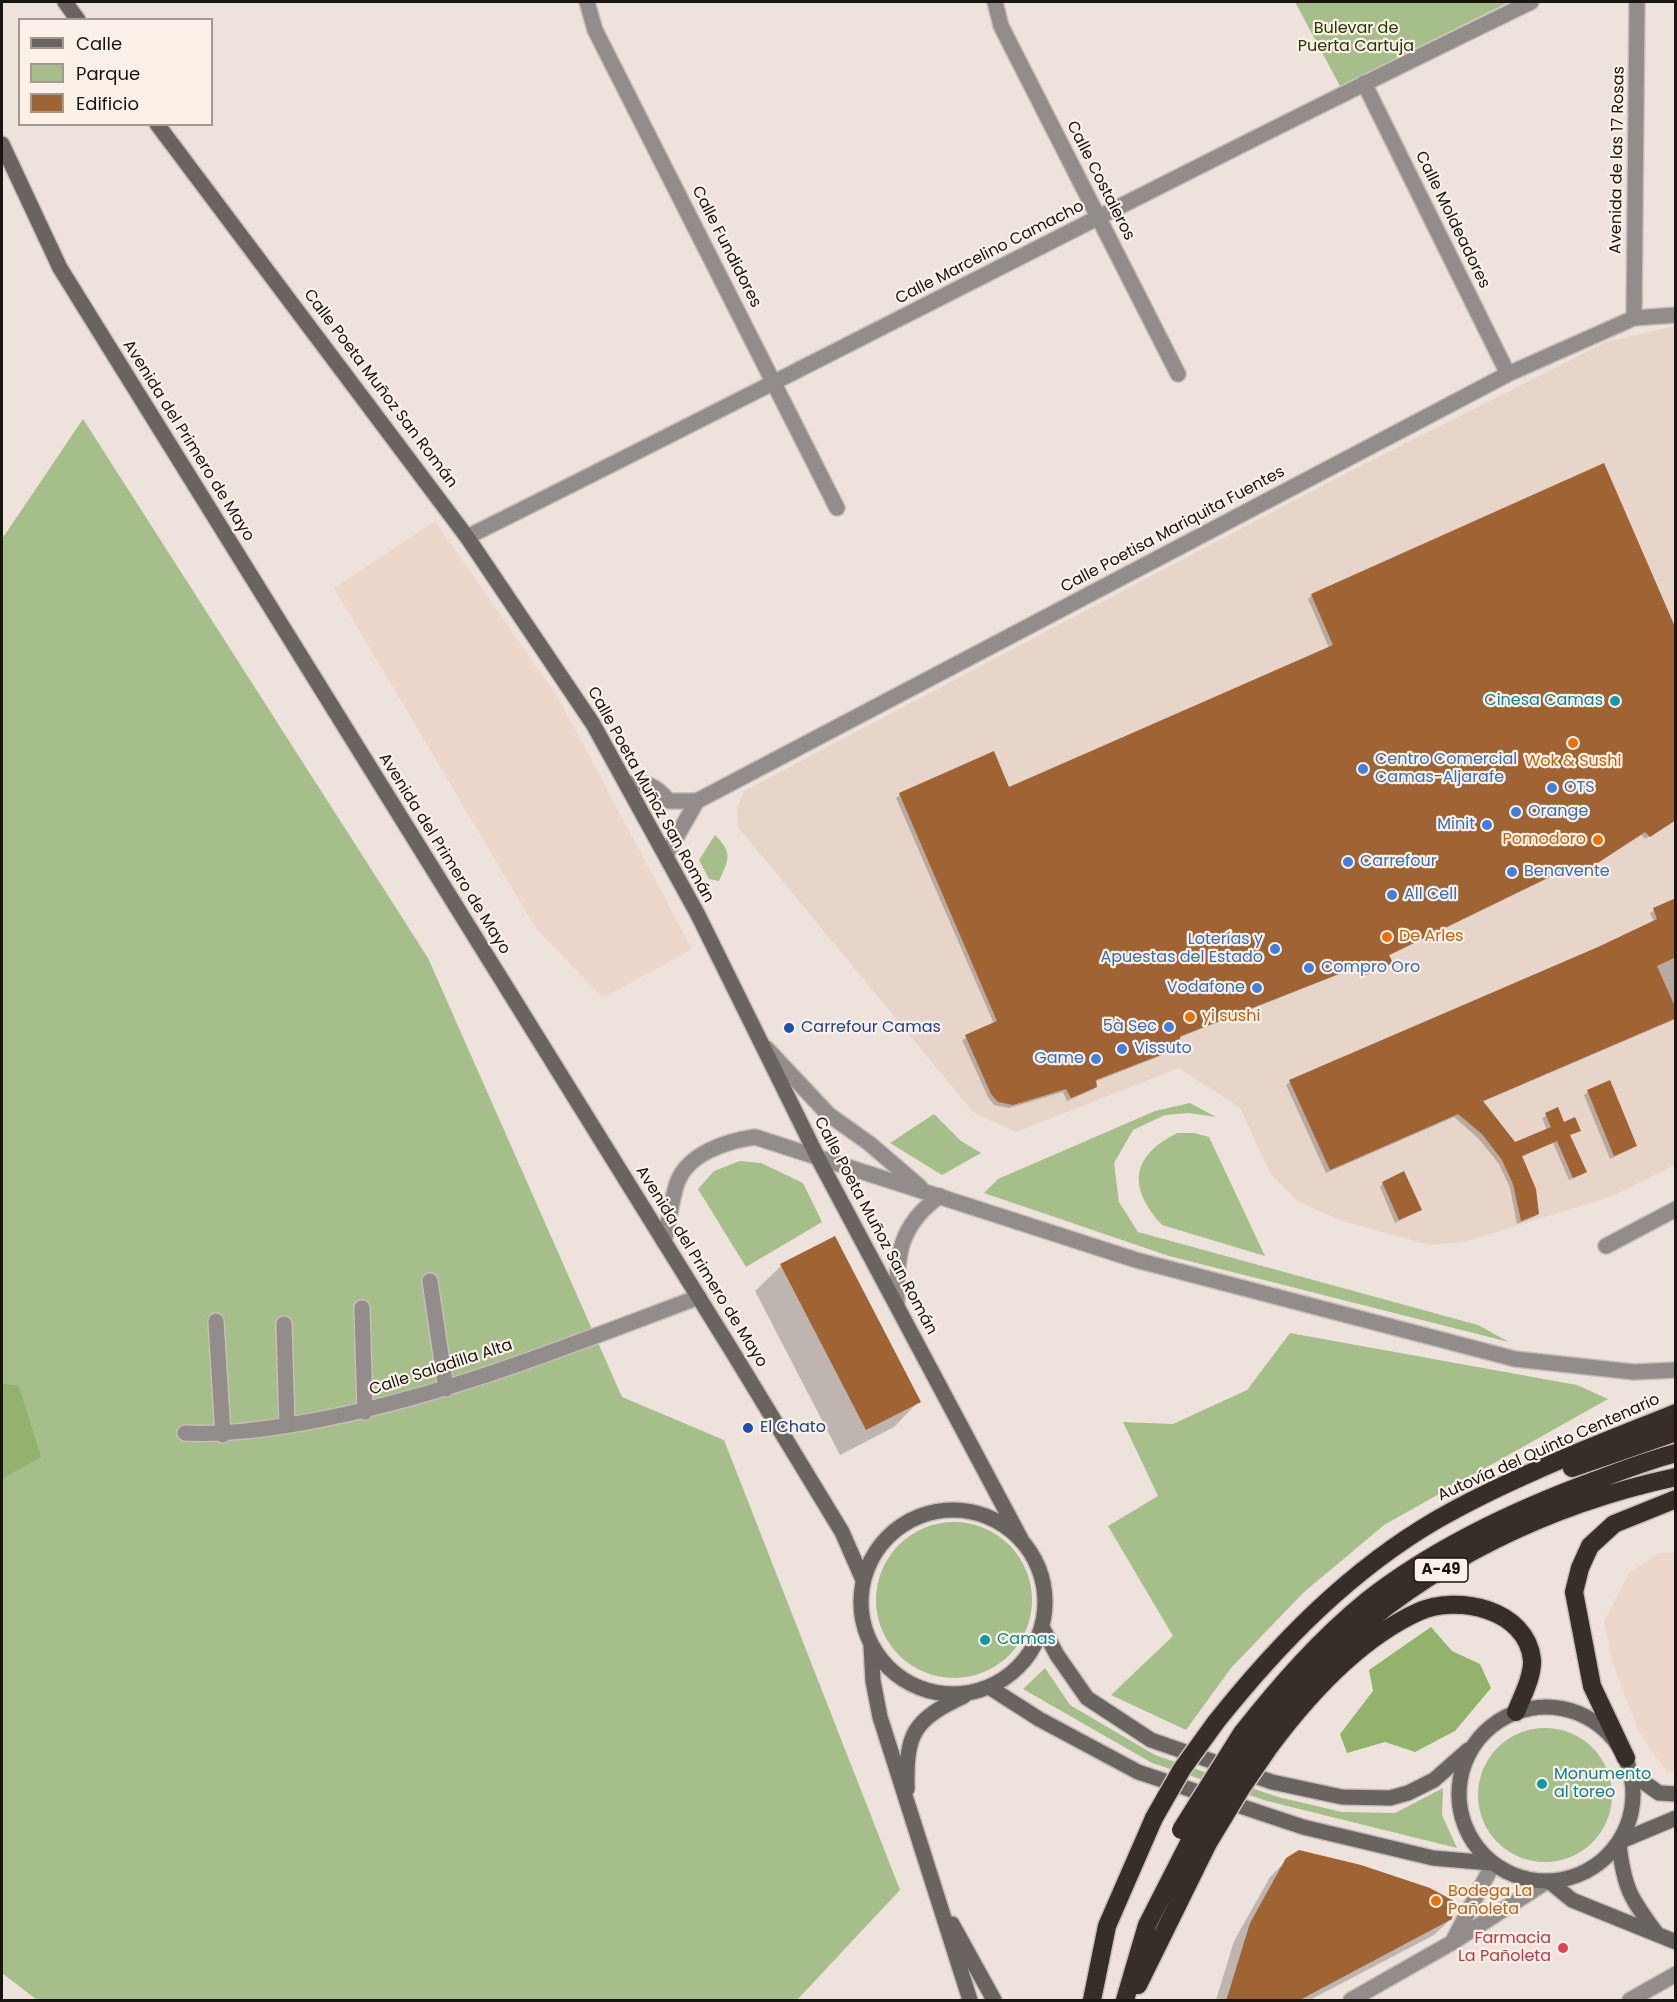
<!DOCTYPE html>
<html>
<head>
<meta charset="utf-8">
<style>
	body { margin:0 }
	#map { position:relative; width:1677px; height:2002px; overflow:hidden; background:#eee3dc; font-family:Poppins,sans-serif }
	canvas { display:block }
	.frame { position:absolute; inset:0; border:3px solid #191513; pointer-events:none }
	.legend { position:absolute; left:18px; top:18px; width:195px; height:108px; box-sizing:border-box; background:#fbf1e9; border:2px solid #a19993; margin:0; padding:8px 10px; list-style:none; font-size:18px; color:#191513 }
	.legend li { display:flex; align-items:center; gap:12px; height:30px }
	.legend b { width:30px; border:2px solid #a19993 }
</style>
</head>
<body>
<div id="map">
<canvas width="1677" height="2002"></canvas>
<div class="frame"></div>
<ul class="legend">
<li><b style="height:8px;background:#6a6460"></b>Calle</li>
<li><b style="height:16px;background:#a6be89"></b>Parque</li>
<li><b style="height:16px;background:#a06334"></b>Edificio</li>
</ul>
</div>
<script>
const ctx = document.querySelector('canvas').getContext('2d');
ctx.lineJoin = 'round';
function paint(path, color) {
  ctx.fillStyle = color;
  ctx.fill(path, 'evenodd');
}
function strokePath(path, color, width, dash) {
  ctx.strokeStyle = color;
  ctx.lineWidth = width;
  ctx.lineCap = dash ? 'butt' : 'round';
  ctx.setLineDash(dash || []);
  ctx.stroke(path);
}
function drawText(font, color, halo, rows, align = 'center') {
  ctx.font = font + ' Poppins,sans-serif';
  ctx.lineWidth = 4.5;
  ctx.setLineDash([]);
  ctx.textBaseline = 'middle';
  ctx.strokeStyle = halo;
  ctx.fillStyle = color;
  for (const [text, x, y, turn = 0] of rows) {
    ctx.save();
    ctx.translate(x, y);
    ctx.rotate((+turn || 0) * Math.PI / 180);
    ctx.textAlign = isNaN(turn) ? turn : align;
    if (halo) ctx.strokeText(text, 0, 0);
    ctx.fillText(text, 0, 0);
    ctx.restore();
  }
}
const built = new Path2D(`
	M1675 326V1165L1613 1196 1464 1242 1429 1245 1339 1220 1298 1201 1271 1175 1240 1108 1179 1068 1016 1132 973 1112 738 827 737 809 744 791 1337 478 1606 342Z`);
const industrial = new Path2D(`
	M435 521 559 699 692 949 603 998 535 927 334 588Z
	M1675 1552 1676 1769 1667 1773 1638 1731 1612 1661 1604 1621 1629 1573 1660 1553Z`);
const green = new Path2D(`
	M1295 2H1509L1340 86Z
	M83 419 428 958 622 1397 724 1440 900 1890 797 2000H37L2 1973V539Z
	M715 835C733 853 729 859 719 881L709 879 699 860Z
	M1190 1103 1216 1117 1189 1113 1165 1115 1133 1130 1114 1163 1119 1202 1138 1232 1478 1325 1509 1342 1169 1256 984 1193 998 1179 1155 1111Z
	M934 1114 961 1141 981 1153 942 1175 890 1143Z
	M1177 1133H1194L1209 1137 1265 1256 1162 1225C1127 1187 1131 1156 1177 1133Z
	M740 1161 761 1163 803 1183 822 1222 746 1267 698 1189 714 1171Z
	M1290 1333 1577 1385 1608 1399 1384 1525 1303 1593 1231 1668 1186 1730 1111 1695 1173 1636 1108 1526 1158 1496 1123 1422 1173 1424 1247 1390Z
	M876 1600a78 78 0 1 1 156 0a78 78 0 1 1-156 0Z
	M1045 1668 1070 1705 1155 1755 1278 1797 1342 1812 1395 1813 1443 1788 1442 1815 1457 1848 1267 1801 1152 1763 1023 1689Z
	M1478 1795a67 67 0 1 1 134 0a67 67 0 1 1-134 0Z`);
const forest = new Path2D(`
	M2 1384 19 1386 41 1457 2 1479Z
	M1431 1627 1452 1651 1480 1664 1491 1688 1455 1731 1415 1752 1385 1742 1347 1753 1340 1734 1373 1691 1369 1670Z`);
const shadow = new Path2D(`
	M1312 595 1670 824 1645 839 1641 835 1588 869H1567L1388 956 1391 962 1387 966 1360 978 1355 968 1178 1038 1170 1050 1163 1055 1094 1082 1096 1087 1092 1090 1067 1101 1063 1092 1009 1108 994 1105 988 1097 962 1040 994 1024 896 798 900 795 1009 789 1329 648 1308 599Z
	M1674 900 1676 1019 1482 1102 1515 1144 1547 1130 1542 1118 1557 1109 1564 1124 1579 1130 1569 1136 1585 1171 1581 1175 1569 1180 1553 1143 1521 1157 1538 1214 1534 1217 1517 1224 1510 1188 1499 1164 1478 1138 1454 1117 1326 1173 1286 1085 1290 1082 1599 948 1654 922 1650 913Z
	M1588 1092 1635 1145 1631 1149 1610 1159 1584 1095Z
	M1383 1183 1420 1210 1395 1223 1380 1187Z
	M834 1238 919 1401 894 1427 840 1455 755 1291 781 1266Z
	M1287 1860 1451 1919 1434 1935 1310 2000H1216L1234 1941 1270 1877Z`);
const building = new Path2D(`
	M1604 463 1676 629V820L1650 837 1645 832 1593 866H1572L1389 955 1393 963 1364 975 1359 966 1181 1036 1176 1047 1168 1052 1096 1080 1097 1087 1071 1098 1066 1089 1013 1105 998 1102 991 1094 965 1035 997 1021 899 793 994 751 1009 787 1333 645 1311 594Z
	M1676 898V957L1657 966 1676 1009V1018L1483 1101 1515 1142 1551 1127 1545 1113 1558 1107 1564 1122 1575 1117 1581 1131 1570 1135 1587 1172 1573 1178 1557 1141 1522 1156 1536 1189 1539 1214 1521 1221 1513 1184 1502 1160 1482 1134 1458 1114 1330 1170 1289 1080 1598 947 1657 919 1653 908Z
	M1610 1080 1637 1146 1614 1156 1587 1090Z
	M1404 1171 1422 1210 1399 1220 1382 1182Z
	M835 1236 921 1402 866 1430 780 1264Z
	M1299 1850 1361 1865 1430 1888 1454 1901 1452 1919 1298 2001H1226L1250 1923 1286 1858Z`);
const street = new Path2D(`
	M587 2 595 30 837 508
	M995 2 1001 26 1178 374
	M1364 83 1508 374
	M1634 318 1637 2
	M467 537C823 360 1174 175 1531 2
	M627 784C648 782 655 785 669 801H697L1508 374 1634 318 1676 315
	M666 855 697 801
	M766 1048 828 1114 870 1144 920 1187
	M664 1242C669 1223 671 1201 677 1183 688 1153 727 1141 755 1137L1136 1260 1515 1359 1634 1372 1676 1370
	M1606 1246 1676 1209
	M430 1281 446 1389
	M897 1303C896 1256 899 1225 940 1196
	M362 1308 365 1412
	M216 1321 223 1435
	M284 1324 287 1425
	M185 1433C226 1435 266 1429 307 1422 442 1398 570 1345 699 1297
	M1453 1941 1493 1864
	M1351 2000 1453 1942 1546 1882
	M1630 2000 1676 1974`);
const secondary = new Path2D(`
	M65 2 78 20
	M157 124 467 537 593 724 697 913 819 1160 1021 1539
	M2 144 60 268 732 1351 842 1532 863 1580
	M861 1602a92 92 0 1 1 184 0a92 92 0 1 1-184 0Z
	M1042 1627 1057 1655 1087 1698 1151 1740 1272 1782 1342 1797 1390 1798 1408 1793 1434 1780 1468 1750
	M871 1646 873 1681 880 1717 970 2000
	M989 1687 1039 1719 1138 1772 1303 1827 1433 1858 1490 1863
	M1459 1794a87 87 0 1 1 174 0a87 87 0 1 1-174 0Z
	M1632 1774 1659 1793 1676 1794
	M907 1789C906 1733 913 1720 964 1696
	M1621 1841 1676 1818
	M1619 1844C1624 1889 1631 1899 1657 1934
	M1550 1882 1572 1900 1676 1942
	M952 1924 994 2000`);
const highway = new Path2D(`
	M1572 1468 1676 1432
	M1216 1722C1279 1643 1350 1570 1438 1519 1511 1477 1597 1445 1676 1413
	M1242 1733C1280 1685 1320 1639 1368 1600 1437 1546 1519 1508 1602 1478 1626 1469 1650 1460 1676 1453
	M1254 1738C1280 1709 1305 1678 1334 1651 1429 1562 1549 1504 1676 1477
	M1270 1746C1308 1695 1359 1639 1418 1612 1457 1594 1527 1609 1532 1660 1533 1676 1522 1697 1516 1712
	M1626 1758 1592 1686 1574 1592 1580 1568 1590 1546 1614 1524 1676 1499
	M1138 1985 1208 1843
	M1092 2000 1107 1926 1154 1818
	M1125 2000 1147 1925 1193 1835`);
const highwayBridge = new Path2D(`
	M1154 1818 1182 1769 1216 1722
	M1181 1830 1242 1733
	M1193 1835 1254 1738
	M1208 1843 1240 1790 1270 1746`);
const markers = [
	[1615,701,6,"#0f9aa8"],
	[1573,743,6,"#e8710a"],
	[1363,769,6,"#3f7fe0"],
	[1552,788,6,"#3f7fe0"],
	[1516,812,6,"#3f7fe0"],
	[1487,825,6,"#3f7fe0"],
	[1598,840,6,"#e8710a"],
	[1348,862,6,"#3f7fe0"],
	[1512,872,6,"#3f7fe0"],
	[1392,895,6,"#3f7fe0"],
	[1387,937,6,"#e8710a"],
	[1275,949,6,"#3f7fe0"],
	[1309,968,6,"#3f7fe0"],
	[1257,988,6,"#3f7fe0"],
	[1190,1017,6,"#e8710a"],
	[1169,1027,6,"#3f7fe0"],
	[789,1028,6,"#1a4fb4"],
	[1122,1049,6,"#3f7fe0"],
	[1096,1059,6,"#3f7fe0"],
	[748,1428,6,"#1a4fb4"],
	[985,1640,6,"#0f9aa8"],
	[1542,1784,6,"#0f9aa8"],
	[1436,1901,6,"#e8710a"],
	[1563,1948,6,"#e0444e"]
];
const shields = [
	[1441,1570,54]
];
const shieldNames = [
	["A-49",1441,1570]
];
const parkNames = [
	["Bulevar de",1356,29],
	["Puerta Cartuja",1356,47]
];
const streetNames = [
	["Avenida de las 17 Rosas",1618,160,-89],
	["Calle Costaleros",1100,181,63],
	["Calle Moldeadores",1452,220,64],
	["Calle Fundidores",726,247,63],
	["Calle Marcelino Camacho",990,253,-27],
	["Calle Poeta Muñoz San Román",380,389,53],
	["Avenida del Primero de Mayo",188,441,58],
	["Calle Poetisa Mariquita Fuentes",1173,530,-28],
	["Calle Poeta Muñoz San Román",650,795,61],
	["Avenida del Primero de Mayo",444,854,58],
	["Calle Poeta Muñoz San Román",875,1226,62],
	["Avenida del Primero de Mayo",701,1267,58],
	["Calle Saladilla Alta",441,1368,-18],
	["Autovía del Quinto Centenario",1549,1448,-24]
];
const cultureNames = [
	["Cinesa Camas",1603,701,"right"],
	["Camas",997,1640],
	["Monumento",1554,1775],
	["al toreo",1554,1793]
];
const shopNames = [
	["Centro Comercial",1375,760],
	["Camas-Aljarafe",1375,778],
	["OTS",1564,788],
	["Orange",1528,812],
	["Minit",1475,825,"right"],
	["Carrefour",1360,862],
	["Benavente",1524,872],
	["All Cell",1404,895],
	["Loterías y",1263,940,"right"],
	["Apuestas del Estado",1263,958,"right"],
	["Compro Oro",1321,968],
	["Vodafone",1245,988,"right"],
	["5à Sec",1157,1027,"right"],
	["Vissuto",1134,1049],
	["Game",1084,1059,"right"]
];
const foodNames = [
	["Wok & Sushi",1573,762,"center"],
	["Pomodoro",1586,840,"right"],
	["De Arles",1399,937],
	["yi sushi",1202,1017],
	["Bodega La",1448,1892],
	["Pañoleta",1448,1910]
];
const transitNames = [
	["Carrefour Camas",801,1028],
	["El Chato",760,1428]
];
const healthNames = [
	["Farmacia",1551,1939],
	["La Pañoleta",1551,1957]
];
paint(built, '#e7d5c9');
paint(industrial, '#ecd7ca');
paint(green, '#a6be89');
paint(forest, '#93b26c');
paint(shadow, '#0003');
paint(building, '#a06334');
strokePath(street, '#c8beb8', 18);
strokePath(secondary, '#c8beb8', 18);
strokePath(highway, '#c8beb8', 21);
strokePath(street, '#928d8b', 15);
strokePath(secondary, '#6a6460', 15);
strokePath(highway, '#372e2a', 18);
strokePath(highwayBridge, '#c8beb8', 21, []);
strokePath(highwayBridge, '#372e2a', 18);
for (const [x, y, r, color] of markers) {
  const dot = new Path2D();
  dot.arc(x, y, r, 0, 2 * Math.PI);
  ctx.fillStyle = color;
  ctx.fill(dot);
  strokePath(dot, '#fbf1e9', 2);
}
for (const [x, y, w] of shields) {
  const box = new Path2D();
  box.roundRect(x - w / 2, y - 12, w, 24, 4.5);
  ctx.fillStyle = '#fbf1e9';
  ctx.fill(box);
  strokePath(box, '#191513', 1.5);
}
drawText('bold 15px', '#191513', null, shieldNames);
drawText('16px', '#273904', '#fbf1e9', parkNames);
drawText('16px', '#191513', '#fbf1e9', streetNames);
drawText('16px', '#0d838f', '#fbf1e9', cultureNames, 'left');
drawText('16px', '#366cbe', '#fbf1e9', shopNames, 'left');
drawText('16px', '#c56008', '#fbf1e9', foodNames, 'left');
drawText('16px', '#164399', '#fbf1e9', transitNames, 'left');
drawText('16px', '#be3a42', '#fbf1e9', healthNames, 'right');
</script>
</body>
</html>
